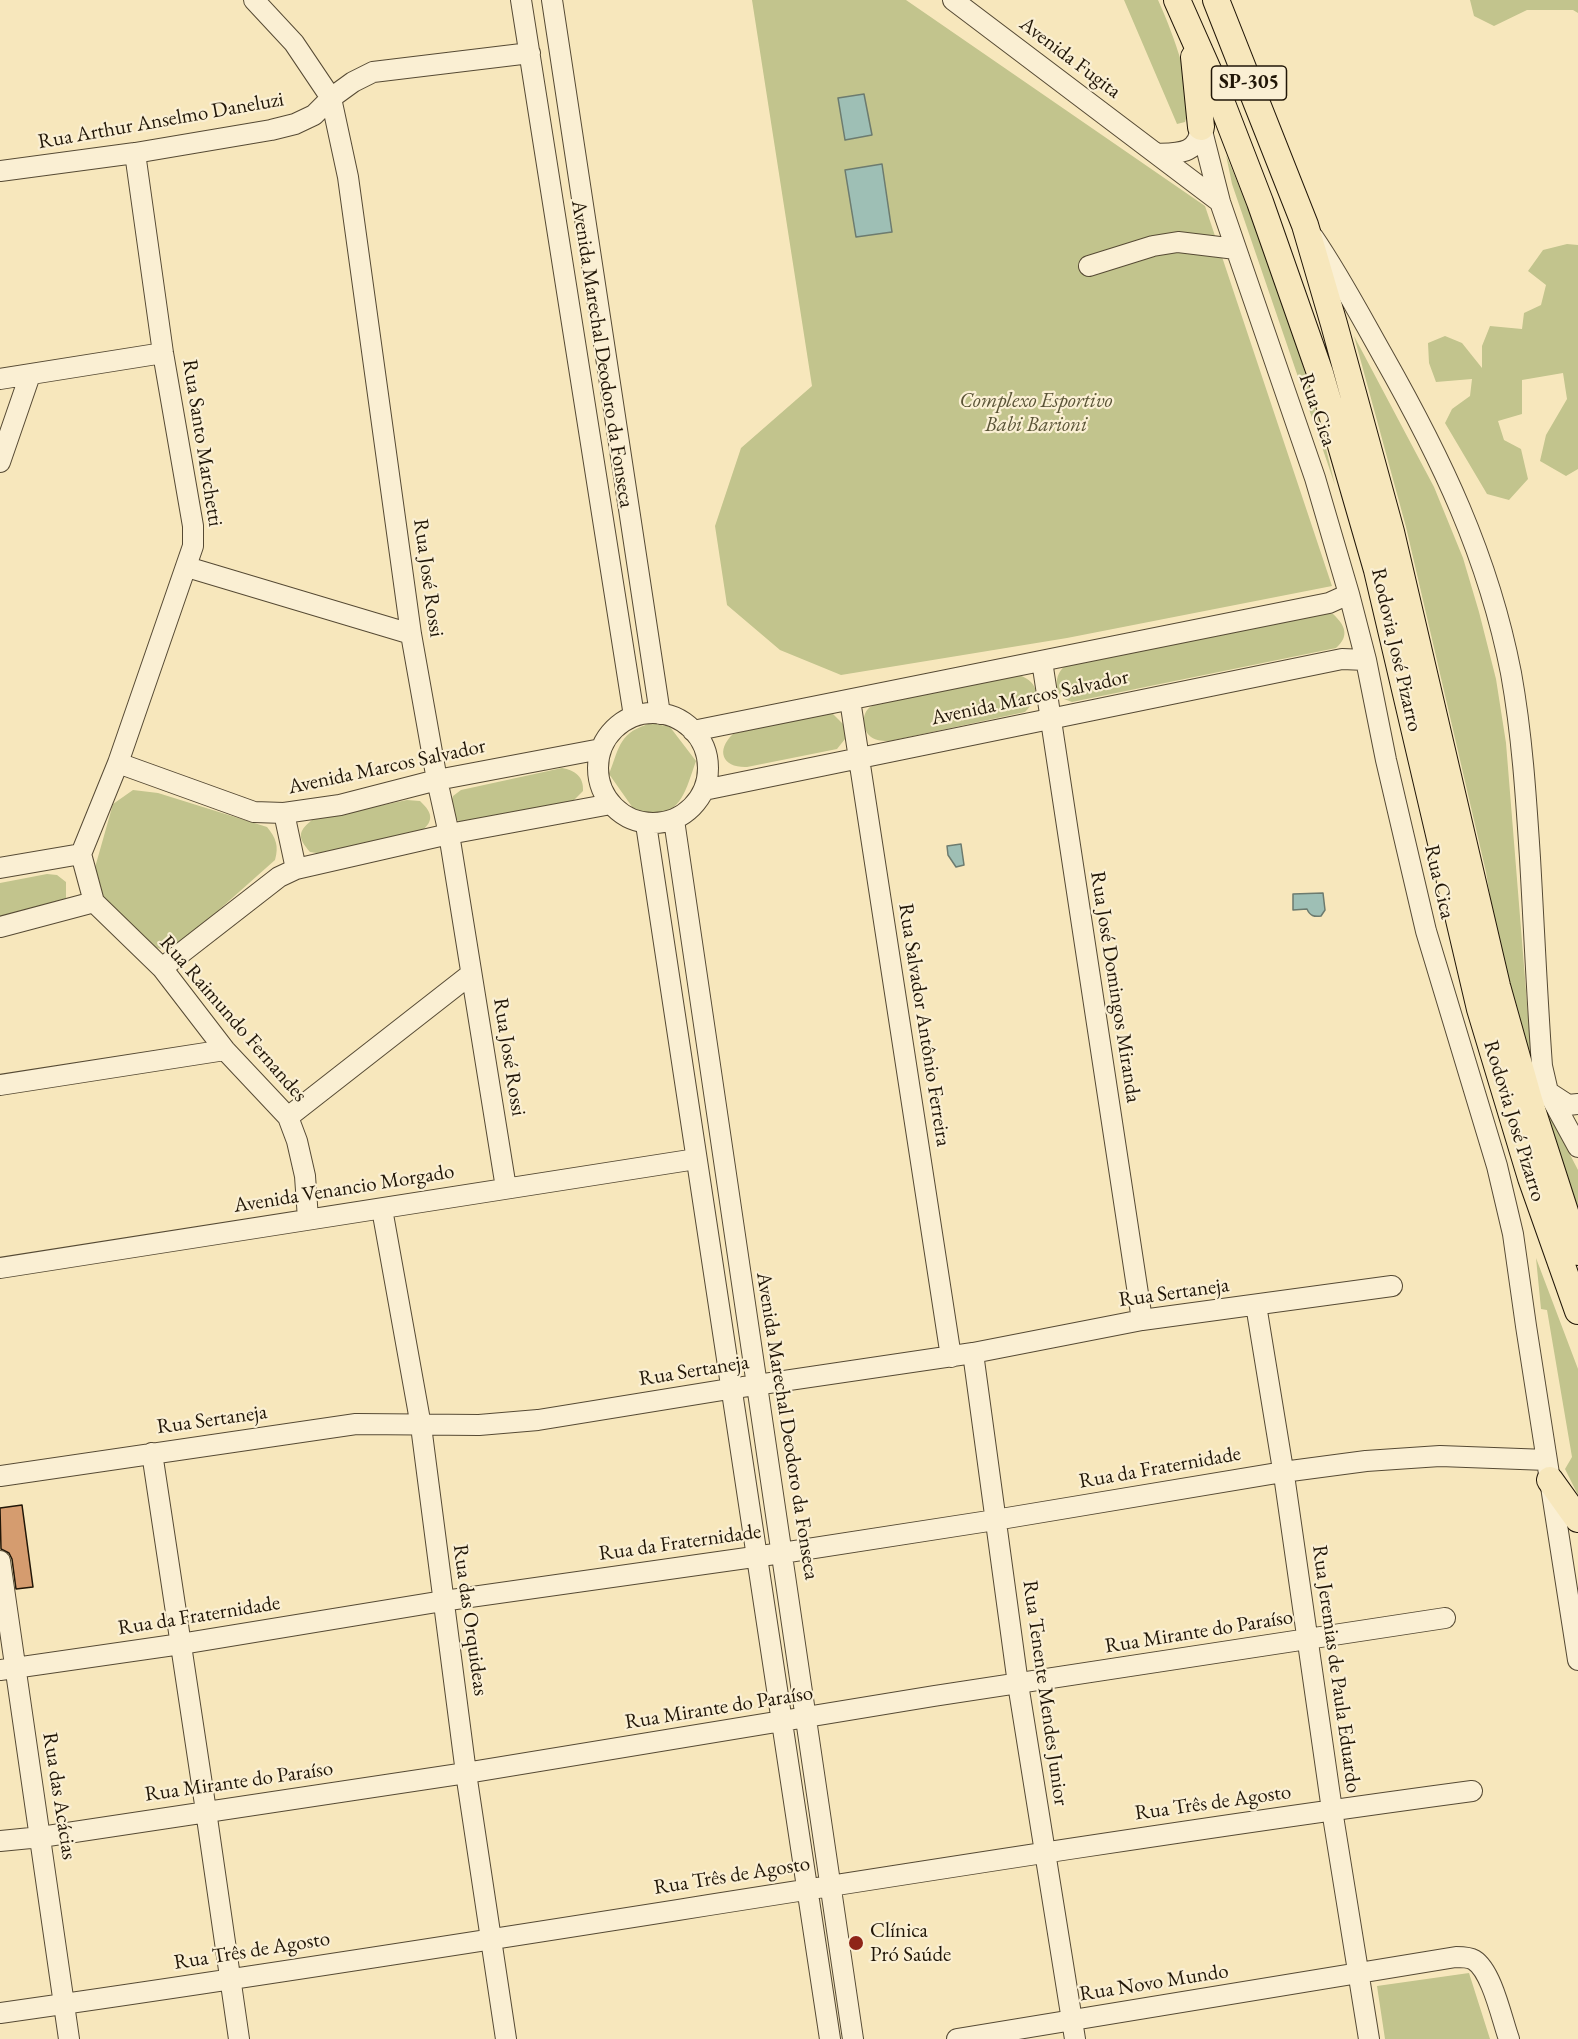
<!DOCTYPE html>
<html>
<head>
<meta charset="utf-8">
<style>
	body { margin:0 }
	canvas { display:block; background:#f7e7bc }
</style>
</head>
<body>
<canvas width="1578" height="2039"></canvas>
<script>
const ctx = document.querySelector('canvas').getContext('2d');
ctx.lineJoin = 'round';
function paint(path, color) {
  ctx.fillStyle = color;
  ctx.fill(path, 'evenodd');
}
function strokePath(path, color, width, dash) {
  ctx.strokeStyle = color;
  ctx.lineWidth = width;
  ctx.lineCap = dash ? 'butt' : 'round';
  ctx.setLineDash(dash || []);
  ctx.stroke(path);
}
function drawText(font, color, halo, rows, align = 'center') {
  ctx.font = font + ' "EB Garamond",serif';
  ctx.lineWidth = 4.5;
  ctx.setLineDash([]);
  ctx.textBaseline = 'middle';
  ctx.strokeStyle = halo;
  ctx.fillStyle = color;
  for (const [text, x, y, turn = 0] of rows) {
    ctx.save();
    ctx.translate(x, y);
    ctx.rotate((+turn || 0) * Math.PI / 180);
    ctx.textAlign = isNaN(turn) ? turn : align;
    if (halo) ctx.strokeText(text, 0, 0);
    ctx.fillText(text, 0, 0);
    ctx.restore();
  }
}
const green = new Path2D(`
	M752 0H906L1205 206 1332 586 1067 638 841 675 780 650 727 605 715 526 741 448 812 386Z
	M1124 0H1158C1170 26 1191 81 1189 108 1189 113 1186 118 1185 122L1177 124Z
	M1470 0H1578V13L1573 10H1527L1494 26 1474 16Z
	M1226 155C1271 259 1309 374 1335 485L1232 184Z
	M1567 244 1578 245V469L1566 476 1540 461 1546 435 1567 399 1563 373 1522 380V414L1498 421 1504 440 1521 449 1528 479 1509 500 1487 494 1445 423 1452 409 1470 396 1472 379 1436 382 1429 363 1428 343 1445 336 1462 343 1482 368V346L1490 326 1522 329 1524 313 1541 305 1546 285 1528 271 1543 250Z
	M1354 336 1434 487 1463 558 1479 612 1496 679 1506 743 1529 1028 1540 1091 1550 1116 1578 1170V1209L1504 981 1486 872 1406 527Z
	M1315 614H1333C1345 625 1350 636 1336 648L1072 702 1064 699 1057 691C1056 679 1057 672 1067 664Z
	M1019 675C1040 683 1040 697 1025 712L890 741C884 741 876 741 871 737 862 730 861 714 870 707 874 705 880 703 884 702Z
	M818 714H833L845 726V739L837 749 747 767C723 768 715 751 733 734Z
	M652 723 670 727 696 761C684 795 680 822 635 811L609 774C620 746 619 732 652 723Z
	M562 768C575 770 584 777 583 791L571 803 461 823 454 817 450 806 453 796 461 790Z
	M133 790 158 793 267 827C276 838 279 846 275 860L185 940 173 946 161 949 146 945 101 898 94 871 113 804Z
	M407 800 420 801C434 814 434 822 418 834L323 854 310 852C298 838 297 832 312 820Z
	M47 874 57 875 66 882V898L57 907 0 919V883Z
	M1536 1258 1578 1369V1495L1565 1469 1572 1457 1547 1310 1541 1309Z
	M1469 1973 1490 2039H1385L1377 1986Z`);
const water = new Path2D(`
	M864 94 872 135 845 140 838 98Z
	M882 164 892 232 856 237 845 170Z
	M961 844 964 865 956 867 948 855 947 846Z
	M1323 893 1325 910 1321 916C1314 917 1310 916 1307 909L1293 910V894Z`);
const building = new Path2D(`
	M22 1505 33 1587 16 1589 12 1559 9 1553 1 1549 0 1508Z`);
const minor = new Path2D(`
	M254 0 294 43 331 98 348 177 411 634 437 780 449 834 506 1188
	M521 0 634 716
	M552 0 660 714
	M953 0 1220 202
	M1201 127 1220 202 1315 478 1349 594 1366 660 1386 760 1426 931 1497 1166 1513 1234 1526 1326 1578 1660
	M1157 154C1180 153 1198 154 1201 127
	M0 171 135 153 271 130 295 124 314 115 331 98 353 82 373 72 530 53
	M1313 237C1339 275 1360 315 1382 354 1441 458 1488 555 1511 673 1522 734 1526 796 1530 858 1534 927 1537 997 1542 1066L1548 1092 1578 1147
	M1089 266 1153 246 1178 242 1236 249
	M0 379 163 353
	M0 462 30 375
	M187 567 411 634
	M1042 661 1142 1320
	M850 700 951 1357
	M598 768a55 55 0 1 1 110 0a55 55 0 1 1-110 0Z
	M693 731 1329 603 1349 594
	M118 763 254 812 284 813 340 805 437 780 601 749
	M704 790 1342 659 1366 660
	M284 813 296 869
	M674 820 853 2039
	M646 824C705 1229 766 1634 830 2039
	M0 868 81 854
	M94 902 81 854 118 763 193 546V526L163 353 135 153
	M94 902 162 968 225 1050 288 1117 297 1141 305 1176 308 1219
	M0 927 94 902
	M162 968 279 877 296 869 449 834 611 804
	M0 1085 225 1050
	M1548 1092 1568 1105 1578 1104
	M288 1117 471 974
	M382 1209 421 1426 466 1773 506 2039
	M0 1268 696 1159
	M1256 1305 1285 1482 1332 1810 1369 2039
	M973 1353 1018 1684 1075 2039
	M152 1453 206 1811 239 2039
	M0 1476 356 1424 479 1425 538 1420 729 1389 973 1353 1142 1320 1392 1286
	M0 1561 69 2039
	M0 1670 181 1644 443 1601 782 1553 995 1520 1283 1472 1366 1461 1440 1456 1547 1460
	M0 1841 41 1837 466 1773 934 1696 1445 1618
	M0 2013C491 1944 980 1857 1472 1791
	M957 2039 1456 1957C1462 1957 1469 1957 1474 1960 1492 1971 1502 2020 1509 2039`);
const major = new Path2D(`
	M1177 0 1216 88 1260 202 1320 373 1377 570 1480 1009 1531 1178 1578 1311
	M1216 0 1305 225 1334 324 1391 532 1497 986 1529 1100 1578 1252
	M1194 57 1201 127
	M1550 1480 1578 1519`);
const markers = [
	[856,1943,8,"#8f2418"]
];
const shields = [
	[1249,83,75]
];
const shieldNames = [
	["SP-305",1249,83]
];
const streetNames = [
	["Avenida Fugita",1070,58,37],
	["Rua Arthur Anselmo Daneluzi",161,121,-10],
	["Avenida Marechal Deodoro da Fonseca",602,354,81],
	["Rua Cica",1317,410,71],
	["Rua Santo Marchetti",202,443,81],
	["Rua José Rossi",428,578,82],
	["Rodovia José Pizarro",1396,650,77],
	["Avenida Marcos Salvador",1030,698,-12],
	["Avenida Marcos Salvador",387,767,-12],
	["Rua Cica",1439,882,77],
	["Rua José Domingos Miranda",1115,987,81],
	["Rua Raimundo Fernandes",233,1019,49],
	["Rua Salvador Antônio Ferreira",924,1025,81],
	["Rua José Rossi",509,1057,81],
	["Rodovia José Pizarro",1514,1121,73],
	["Avenida Venancio Morgado",344,1189,-9],
	["Rua Sertaneja",1174,1293,-8],
	["Rua Sertaneja",694,1371,-9],
	["Rua Sertaneja",212,1420,-8],
	["Avenida Marechal Deodoro da Fonseca",787,1426,81],
	["Rua da Fraternidade",1160,1468,-10],
	["Rua da Fraternidade",680,1543,-8],
	["Rua da Fraternidade",199,1616,-9],
	["Rua das Orquideas",470,1620,82],
	["Rua Mirante do Paraíso",1199,1632,-9],
	["Rua Jeremias de Paula Eduardo",1336,1669,82],
	["Rua Tenente Mendes Junior",1045,1693,82],
	["Rua Mirante do Paraíso",719,1708,-9],
	["Rua Mirante do Paraíso",239,1782,-8],
	["Rua das Acácias",59,1796,81],
	["Rua Três de Agosto",1213,1803,-8],
	["Rua Três de Agosto",732,1876,-9],
	["Rua Três de Agosto",252,1951,-9],
	["Rua Novo Mundo",1154,1983,-9]
];
const parkNames = [
	["Complexo Esportivo",1036,401],
	["Babi Barioni",1036,425]
];
const poiNames = [
	["Clínica",870,1931],
	["Pró Saúde",870,1955]
];
paint(green, '#c2c48d');
paint(water, '#9ebfb5');
strokePath(water, '#6c7b6f', 1.5);
paint(building, '#d59c6f');
strokePath(building, '#211607', 1.5);
strokePath(minor, '#564a34', 22);
strokePath(major, '#211607', 28);
strokePath(minor, '#faefd3', 20);
strokePath(major, '#f7e7bc', 26);
for (const [x, y, r, color] of markers) {
  const dot = new Path2D();
  dot.arc(x, y, r, 0, 2 * Math.PI);
  ctx.fillStyle = color;
  ctx.fill(dot);
  strokePath(dot, '#faefd3', 2);
}
for (const [x, y, w] of shields) {
  const box = new Path2D();
  box.roundRect(x - w / 2, y - 17, w, 34, 4.5);
  ctx.fillStyle = '#faefd3';
  ctx.fill(box);
  strokePath(box, '#211607', 1.5);
}
drawText('bold 20px', '#211607', null, shieldNames);
drawText('21px', '#211607', '#faefd3', streetNames);
drawText('italic 21px', '#595336', '#faefd3', parkNames);
drawText('21px', '#211607', '#faefd3', poiNames, 'left');
</script>
</body>
</html>
